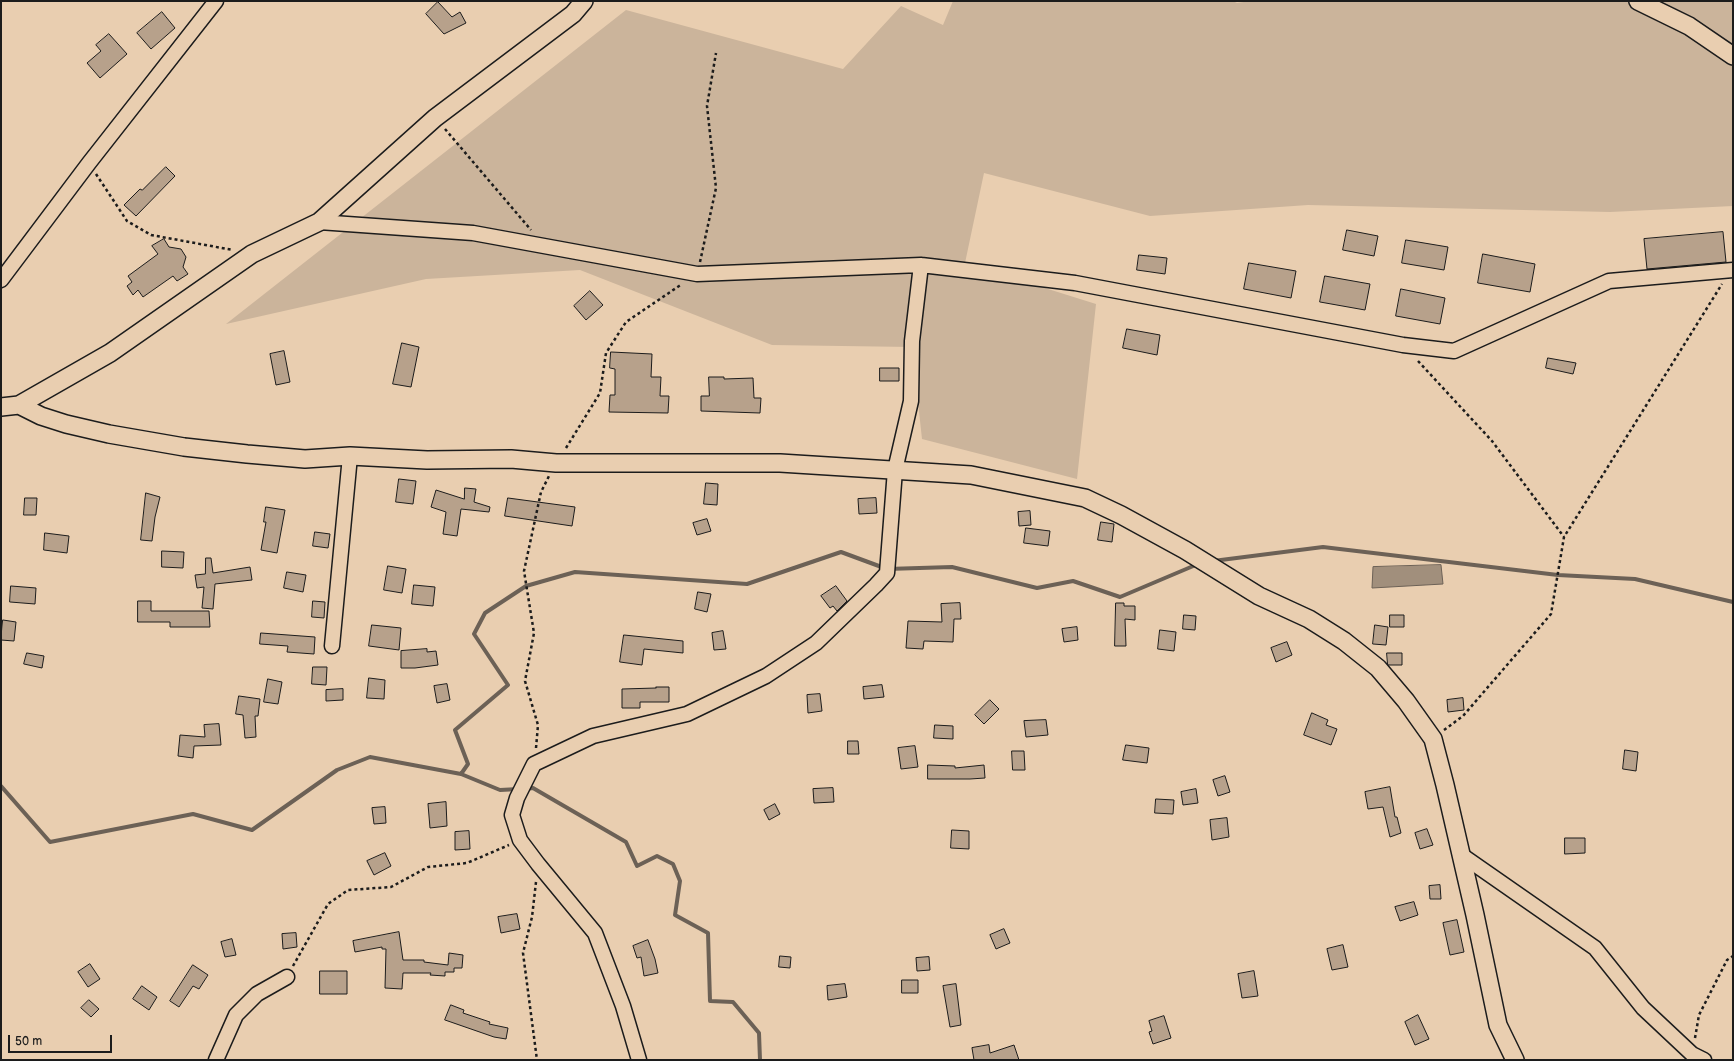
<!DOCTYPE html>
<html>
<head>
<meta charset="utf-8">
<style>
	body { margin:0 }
	#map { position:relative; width:1734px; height:1061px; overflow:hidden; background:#e9ceb0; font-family:"Balsamiq Sans",sans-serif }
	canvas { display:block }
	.frame { position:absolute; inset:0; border:2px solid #1c1c1c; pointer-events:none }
	.scale { position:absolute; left:8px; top:1035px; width:104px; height:18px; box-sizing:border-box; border:2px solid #1c1c1c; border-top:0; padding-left:5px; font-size:12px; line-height:14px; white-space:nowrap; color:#1c1c1c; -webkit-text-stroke:3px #e9ceb0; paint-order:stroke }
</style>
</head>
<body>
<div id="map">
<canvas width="1734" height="1061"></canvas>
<div class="frame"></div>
<div class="scale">50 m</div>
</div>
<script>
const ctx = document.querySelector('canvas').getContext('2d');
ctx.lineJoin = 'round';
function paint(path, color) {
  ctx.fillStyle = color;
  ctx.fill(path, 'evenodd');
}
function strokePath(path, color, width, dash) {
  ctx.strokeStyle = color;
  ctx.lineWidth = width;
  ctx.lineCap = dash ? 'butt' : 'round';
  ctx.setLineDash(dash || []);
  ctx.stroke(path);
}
const green = new Path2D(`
	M953 1H1233L1237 3 1250 1H1733V206L1610 212 1308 205 1150 216 984 173 965 263 1096 304 1077 479 922 439 912 347 772 345 580 270 426 279 226 324 626 10 843 69 901 6 943 25Z`);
const water = new Path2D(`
	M1441 565 1443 584 1372 588 1373 567Z`);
const stream = new Path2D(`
	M1213 561 1323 547 1558 575 1635 579 1733 602
	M461 774 468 764 455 730 508 685 474 634 485 613 526 586 575 572 747 584 841 552 887 569 952 567 1037 588 1073 581 1120 597 1198 564
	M1 786 50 842 193 814 252 830 337 770 370 757 461 774 500 790 519 789
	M526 789 533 788 626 842 637 866 657 856 673 864 680 881 675 915 708 933 710 1001 733 1002 759 1033 760 1060`);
const building = new Path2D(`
	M438 2 452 17 460 12 466 23 444 34 426 14Z
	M162 12 175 28 151 49 137 33Z
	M109 34 127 54 100 78 87 63 101 51 96 45Z
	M166 167 175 176 136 216 124 205 140 189 142 190Z
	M1347 230 1378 236 1374 256 1343 250Z
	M1723 232 1726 262 1647 269 1644 239Z
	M164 239 169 247 181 249 186 257 183 267 188 274 177 281 173 276 143 297 138 290 133 295 127 286 132 282 128 276 158 254 152 246Z
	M1406 240 1448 247 1444 270 1402 263Z
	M1483 254 1535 264 1530 292 1478 283Z
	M1139 255 1167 258 1165 274 1137 270Z
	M1249 263 1296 271 1291 298 1244 289Z
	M1325 276 1370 284 1365 310 1320 302Z
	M1401 289 1445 298 1440 324 1396 316Z
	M590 291 603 305 586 320 574 306Z
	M1127 329 1160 335 1157 355 1123 348Z
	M402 343 419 347 411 387 393 384Z
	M284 351 290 382 276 385 270 354Z
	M611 352 652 354 651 377H661L660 396H669L668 413 609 412 610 395H615V369L610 368Z
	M1548 358 1576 363 1573 374 1546 368Z
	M880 368H899V381H880Z
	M709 377H724V379L753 378 754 398H761L760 413 701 411V396H709Z
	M399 479 416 481 413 504 396 502Z
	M706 483 718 484 717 505 704 504Z
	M465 488 476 489 474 502 490 507 489 512 461 509 457 536 443 534 446 512 431 507 436 490 464 499Z
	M146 493 160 497 155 517 152 541 141 540Z
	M25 498H37L36 515H24Z
	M508 498 575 507 572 526 505 516Z
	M876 498 877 513 859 514 858 499Z
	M266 507 285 510 277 553 261 550 266 522H264Z
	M1030 511 1031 525 1019 526 1018 512Z
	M707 519 711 531 697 535 693 523Z
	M1101 522 1114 524 1112 542 1098 540Z
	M1026 528 1050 531 1048 546 1024 543Z
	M315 532 330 534 328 548 313 546Z
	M45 533 69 536 67 553 44 550Z
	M162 551 184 552 183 568 162 567Z
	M206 558H211L213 573 250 567 252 580 215 584 213 609 202 608 204 587 197 588 195 575 205 574Z
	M388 566 406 569 402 593 384 590Z
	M287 572 306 575 303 592 284 588Z
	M414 585 435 587 433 606 412 604Z
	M11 586 36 588 35 604 10 602Z
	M836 586 847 601 837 611 833 606 830 608 821 596Z
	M698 592 711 594 707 612 695 609Z
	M138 601H151V611H209L210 627H170V622H138Z
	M313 601 325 602 324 618 312 617Z
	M960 603 961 619H954L953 642 924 641 923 649 906 648 908 621 942 622 941 604Z
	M1116 603H1124V606H1135V620L1125 619 1126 646H1115Z
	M1184 615 1196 616 1195 630 1183 629Z
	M1390 615H1404V627H1390Z
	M3 620 16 622 14 641 1 640Z
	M372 625 401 628 399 650 369 646Z
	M1375 625 1388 627 1386 645 1373 644Z
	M1077 627 1078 640 1064 642 1062 629Z
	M1160 630 1176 632 1174 651 1158 649Z
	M723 631 726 649 714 650 712 633Z
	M261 633 315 637 314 654 287 652 288 646 260 644Z
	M624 635 683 641V653L644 649 642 665 620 662Z
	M1287 642 1292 655 1276 662 1271 648Z
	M427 649V652L436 651 438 665 415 668H401V651Z
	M27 653 44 656 42 668 24 664Z
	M1387 653H1402V665H1388Z
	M313 667H327L326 685 312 684Z
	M369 678 385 680 384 699 367 698Z
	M268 679 282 682 278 704 264 702Z
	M447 684 450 700 437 703 434 686Z
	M882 685 884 697 864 699 863 687Z
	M656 687H669V702H640V708H622V689L656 688Z
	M343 689V700L326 701V690Z
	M820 694 822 711 808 713 807 695Z
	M239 696 260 699 258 716H255L256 737 245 738 243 715 236 714Z
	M1463 698 1464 710 1448 712 1447 700Z
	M990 700 999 709 984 724 975 715Z
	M1312 713 1328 720 1326 725 1337 729 1331 745 1304 735Z
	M1046 720 1048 735 1026 737 1024 721Z
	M219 724 221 745 194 746 193 758 178 756 180 735 205 737 204 725Z
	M935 725 953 726V739L934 738Z
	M848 741H858L859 754H848Z
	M1126 745 1149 748 1147 763 1123 760Z
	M915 746 918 767 901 769 898 748Z
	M1625 750 1638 752 1636 771 1623 769Z
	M1012 751H1024L1025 770H1013Z
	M928 765 955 766V768L984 765 985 778 970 779H928Z
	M1225 776 1230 792 1218 796 1213 780Z
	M1390 787 1395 817H1397L1401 833 1390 837 1383 807 1368 809 1365 792Z
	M833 788 834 802 814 803 813 789Z
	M1196 789 1198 803 1183 805 1181 792Z
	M1156 799 1174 800 1173 814 1155 813Z
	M446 802 447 826 430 828 428 804Z
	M775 804 780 814 769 820 764 810Z
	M385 807 386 823 374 824 372 808Z
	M1227 818 1229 837 1212 840 1210 820Z
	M1427 829 1433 845 1420 849 1415 833Z
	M952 830 969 831V849L951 848Z
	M469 831 470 849 455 850V832Z
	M1565 838H1585V853L1565 854Z
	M385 853 391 866 374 875 367 861Z
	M1440 885 1441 899H1430L1429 886Z
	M1414 902 1418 915 1400 921 1395 907Z
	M517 914 520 929 501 933 498 917Z
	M1457 920 1464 952 1450 955 1443 923Z
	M1004 929 1010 943 996 949 990 935Z
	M399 932 403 960H424V962L448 965 449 953 463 955 462 968H454V972H445V976L430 975 431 973H403L402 989 385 988 386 949H382V947L355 952 353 941Z
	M296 933 297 947 283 949 282 934Z
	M232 939 236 955 225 957 221 942Z
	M648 940 655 959 658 973 644 976 641 957 637 958 633 946Z
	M1343 945 1348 967 1332 970 1327 949Z
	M780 956 791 957 790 968 779 967Z
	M929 957 930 970 917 971 916 958Z
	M90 964 100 979 88 987 78 972Z
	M193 965 208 975 199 989 193 986 179 1007 170 1001Z
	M320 971H347V994H320Z
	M1254 971 1258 996 1242 998 1238 974Z
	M902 980H918V993H902Z
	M845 984 847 997 828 1000 827 986Z
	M956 984 961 1025 950 1027 943 986Z
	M142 986 157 997 149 1010 133 999Z
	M89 1000 99 1009 91 1017 81 1008Z
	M451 1005 464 1010 463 1013 490 1022 489 1024 508 1028 506 1039 494 1037 445 1020Z
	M1418 1015 1429 1039 1415 1045 1405 1022Z
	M1164 1016 1171 1038 1153 1044 1149 1032 1152 1031 1149 1021Z
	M989 1045 990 1053 1014 1045 1019 1060H974L972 1048Z`);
const path = new Path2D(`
	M445 129 531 230
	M96 174 127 221 151 235 233 250
	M700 262 716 188 707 106 716 53
	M1418 361 1492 441 1564 537
	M566 448 600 393 606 353 626 322 682 284
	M1444 730 1463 716 1551 614 1564 537 1722 284
	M536 748 538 725 525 681 534 633 524 571 541 492 549 476
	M536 882 532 917 523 953 537 1060
	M293 966 328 904 348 890 391 887 428 867 467 863 509 845
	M1695 1038 1699 1015 1727 960 1733 956`);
const minor = new Path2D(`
	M319 222 473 233 697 274 921 265 1075 283 1403 345 1454 351 1609 281 1733 270
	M1 280 89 163 216 1
	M332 646 350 456
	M1460 854 1595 948 1643 1008 1692 1054 1704 1060
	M216 1060 236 1015 257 994 287 977
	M639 1060 623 1006 595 933 538 864 520 840 512 815 517 798 534 764 593 736 687 714 766 676 816 643 876 585 887 573 895 470 911 401 912 341 921 265`);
const tertiary = new Path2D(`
	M1638 1 1689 26 1733 56
	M19 405 110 353 252 254 319 222 435 118 573 14 584 1
	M1 407 19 405 41 416 66 424 109 434 184 447 247 454 305 459 350 456 427 460 511 459 556 463H780L971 475 1085 498 1121 515 1185 550 1259 596 1309 619 1344 641 1378 668 1406 701 1433 739 1445 785 1475 915 1498 1025 1515 1060`);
paint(green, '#cbb49b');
paint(water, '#a18f7c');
strokePath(water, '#6c6156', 1);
strokePath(stream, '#6c6156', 4);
paint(building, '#b7a18b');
strokePath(building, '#1c1c1c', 1);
strokePath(minor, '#1c1c1c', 17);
strokePath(tertiary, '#1c1c1c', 20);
strokePath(path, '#1c1c1c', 2.5, [3, 3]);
strokePath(minor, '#e9ceb0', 14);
strokePath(tertiary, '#e9ceb0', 17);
</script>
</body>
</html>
